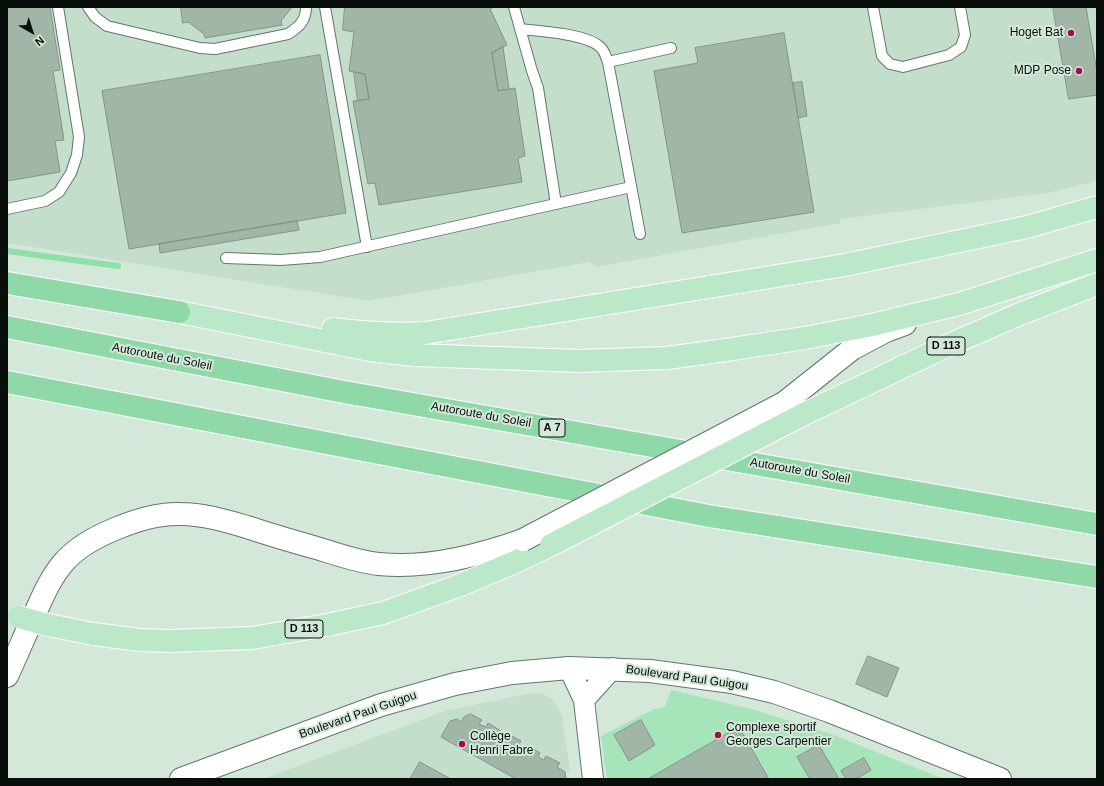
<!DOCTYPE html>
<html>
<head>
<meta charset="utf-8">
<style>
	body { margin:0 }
	#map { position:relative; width:1104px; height:786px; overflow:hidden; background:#d4e8da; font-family:Helvetica,sans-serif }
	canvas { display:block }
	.frame { position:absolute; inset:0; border:8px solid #080f0a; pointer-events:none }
	.north { position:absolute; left:12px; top:12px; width:40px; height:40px; -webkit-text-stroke:3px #d4e8da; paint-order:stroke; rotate:141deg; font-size:11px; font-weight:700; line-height:16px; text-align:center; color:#080f0a }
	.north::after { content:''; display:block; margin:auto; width:14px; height:18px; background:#080f0a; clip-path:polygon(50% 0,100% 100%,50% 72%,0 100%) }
</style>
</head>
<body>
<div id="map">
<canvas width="1104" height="786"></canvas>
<div class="frame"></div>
<div class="north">N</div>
</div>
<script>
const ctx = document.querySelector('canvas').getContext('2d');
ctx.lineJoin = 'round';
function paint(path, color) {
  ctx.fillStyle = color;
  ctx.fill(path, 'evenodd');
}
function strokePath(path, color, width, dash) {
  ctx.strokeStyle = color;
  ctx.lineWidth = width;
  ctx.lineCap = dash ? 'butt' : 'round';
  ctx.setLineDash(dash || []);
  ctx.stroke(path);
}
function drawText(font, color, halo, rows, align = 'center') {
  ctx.font = font + ' Helvetica,sans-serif';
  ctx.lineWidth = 4;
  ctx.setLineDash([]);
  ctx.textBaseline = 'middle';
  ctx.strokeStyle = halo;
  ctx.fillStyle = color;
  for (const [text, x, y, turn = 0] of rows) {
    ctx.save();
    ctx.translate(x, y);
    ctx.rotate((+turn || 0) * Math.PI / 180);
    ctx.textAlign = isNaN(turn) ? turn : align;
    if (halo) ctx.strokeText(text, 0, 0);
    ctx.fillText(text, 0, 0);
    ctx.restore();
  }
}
const built = new Path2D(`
	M7 7H1097V181L1047 193 840 219V223L596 267 589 262 369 301 7 243Z
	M531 693H541L552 699 559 708 562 716 570 771 566 772V779H263L445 711Z`);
const green = new Path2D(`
	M671 690 752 709 831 734 944 779H607L601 736 654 709 665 707Z`);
const stream = new Path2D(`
	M7 251 118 266`);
const building = new Path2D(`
	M7 7H50L60 70 53 71 64 140 55 141 60 172 7 181Z
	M181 7H292L281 21 282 25 205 38 204 34 188 22 183 23Z
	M345 7H494L490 9 507 45 492 53 498 91 515 88 525 156 518 158 522 182 379 205 375 183 368 184 353 101 369 99 365 74 349 71 354 32 343 30Z
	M1053 7H1086L1097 72V95L1069 99Z
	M784 33 814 212 682 233 654 71 698 63 695 48Z
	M503 47 509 89 498 91 492 53Z
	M320 55 346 213 129 249 102 91Z
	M354 72 365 74 369 99 358 101Z
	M802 82 807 116 798 118 793 83Z
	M297 221 299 230 160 253 159 244Z
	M868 656 899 668 887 697 856 684Z
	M471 714 482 720 479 724 486 727 488 723 501 731 499 734 506 738 508 734 521 741 518 746 524 749 527 745 540 753 538 757 544 760 546 756 560 763 557 767 565 772 566 779H516L441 737 450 721 457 719 461 722 464 717Z
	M641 720 655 745 629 761 614 735Z
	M739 727 769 779H648Z
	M819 745 839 779H810L797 757Z
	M864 758 871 770 856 779H846L841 771Z
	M420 762 449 778 451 779H410Z`);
const service = new Path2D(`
	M88 7 95 17 107 26 200 48 215 49 288 34C299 27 306 21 306 7
	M325 7 367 247
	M514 7 532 71 538 88 556 204
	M873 7 882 56 890 64 903 67 949 55 961 47 965 35 960 7
	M520 29C540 31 585 34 599 46 604 49 606 57 608 62L640 234
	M608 62 671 48
	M7 209 45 201 59 192 71 173 77 155 79 137 58 7
	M226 258 281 260 320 257 631 187`);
const minor = new Path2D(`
	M569 668 584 700 593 779
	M584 700 613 668`);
const tertiary = new Path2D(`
	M784 403 852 349 886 331 905 324
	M7 676C16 657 24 637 33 618 42 598 50 578 64 562 77 547 98 536 115 529 136 520 158 513 181 514 203 514 226 521 247 527 271 535 295 542 320 549 339 555 359 562 379 564 427 569 478 556 523 540
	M181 779 381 705 455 684 512 673 569 668 650 671 732 682 774 692 829 711 1000 779`);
const primary = new Path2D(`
	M179 312 370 350 414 355 578 361 667 358 719 351 805 338 872 325 959 304 1097 260
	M333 329C364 333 394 335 425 333L845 265 1027 227 1097 207
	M804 414 951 344 1020 314 1097 284
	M44 624 93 634 140 640 170 641 252 638 327 625 383 613 458 586 515 562 551 545`);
const motorway = new Path2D(`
	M7 283 179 312
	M7 327 344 392 1097 524
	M7 382 709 516 1097 577`);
const tertiaryBridge = new Path2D(`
	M523 540 784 403`);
const primaryBridge = new Path2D(`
	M551 545 804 414
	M19 617 44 624`);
const markers = [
	[1071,33,4,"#a30d4d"],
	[1079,71,4,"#a30d4d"],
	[718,735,4,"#a30d4d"],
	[462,744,4,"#a30d4d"]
];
const shields = [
	[946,346,38],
	[552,428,26],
	[304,629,38]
];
const shieldNames = [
	["D 113",946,346],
	["A 7",552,428],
	["D 113",304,629]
];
const poiNames = [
	["Hoget Bat",1063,33],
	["MDP Pose",1071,71],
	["Complexe sportif",726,728,"left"],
	["Georges Carpentier",726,742,"left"],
	["Collège",470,737,"left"],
	["Henri Fabre",470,751,"left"]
];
const streetNames = [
	["Autoroute du Soleil",162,357,11],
	["Autoroute du Soleil",481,415,10],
	["Autoroute du Soleil",800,471,10],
	["Boulevard Paul Guigou",687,678,8],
	["Boulevard Paul Guigou",358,715,-19]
];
paint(built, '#c3decb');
paint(green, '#a6e4ba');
strokePath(stream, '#8ce0a8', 6);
paint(building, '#a2b6a8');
strokePath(building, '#839689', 1);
strokePath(service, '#64766a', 12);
strokePath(minor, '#64766a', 22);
strokePath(tertiary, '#64766a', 24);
strokePath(primary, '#fff', 24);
strokePath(motorway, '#fff', 24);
strokePath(service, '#fff', 10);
strokePath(minor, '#fff', 20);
strokePath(tertiary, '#fff', 22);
strokePath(primary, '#bce8ca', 22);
strokePath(motorway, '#8fd8a7', 22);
strokePath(tertiaryBridge, '#64766a', 24, []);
strokePath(primaryBridge, '#fff', 24, []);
strokePath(tertiaryBridge, '#fff', 22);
strokePath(primaryBridge, '#bce8ca', 22);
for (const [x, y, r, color] of markers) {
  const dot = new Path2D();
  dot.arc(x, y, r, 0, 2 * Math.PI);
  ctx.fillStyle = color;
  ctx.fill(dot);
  strokePath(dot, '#d4e8da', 1.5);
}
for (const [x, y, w] of shields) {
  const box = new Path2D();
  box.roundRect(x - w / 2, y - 9, w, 18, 3);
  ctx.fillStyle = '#d4e8da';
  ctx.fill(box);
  strokePath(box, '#080f0a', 1);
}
drawText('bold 11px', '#080f0a', null, shieldNames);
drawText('12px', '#080f0a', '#d4e8da', poiNames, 'right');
drawText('12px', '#080f0a', '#d4e8da', streetNames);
</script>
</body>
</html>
